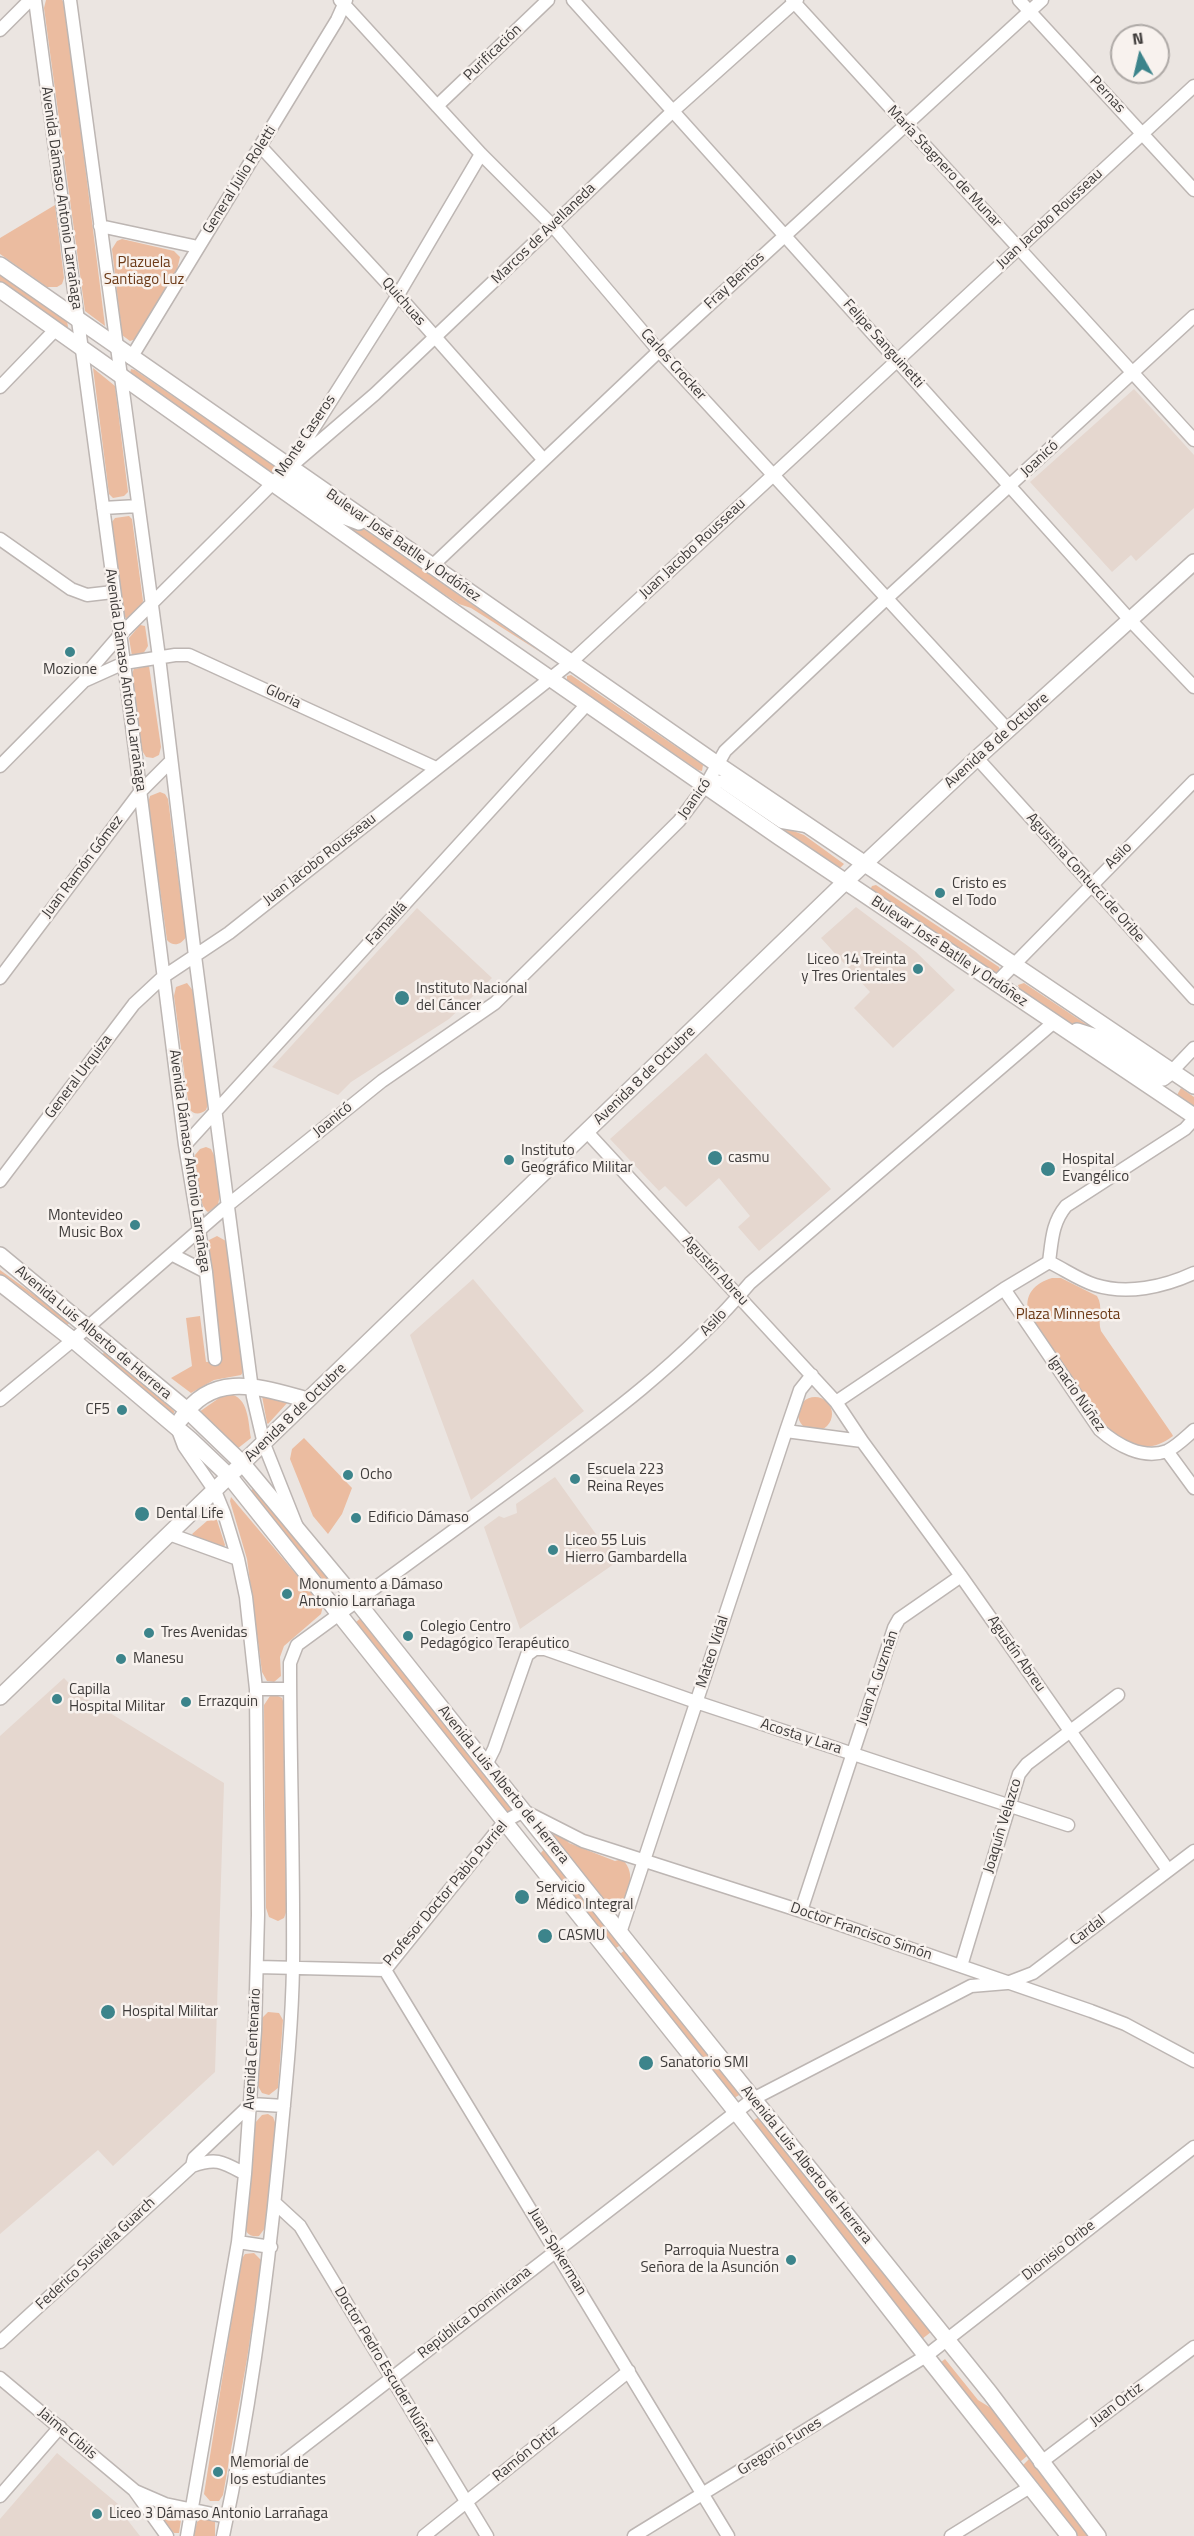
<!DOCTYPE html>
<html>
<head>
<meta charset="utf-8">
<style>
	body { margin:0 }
	#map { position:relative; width:1194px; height:2536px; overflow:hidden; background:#ebe5e1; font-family:"Titillium Web",sans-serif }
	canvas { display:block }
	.north { position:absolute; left:1110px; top:24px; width:60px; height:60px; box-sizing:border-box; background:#f8f2ee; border:2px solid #aea9a6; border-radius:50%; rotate:352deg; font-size:16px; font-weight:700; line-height:24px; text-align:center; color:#3e3b3a }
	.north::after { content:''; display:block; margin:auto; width:21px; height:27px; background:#3c848b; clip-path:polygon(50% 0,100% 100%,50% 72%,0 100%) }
</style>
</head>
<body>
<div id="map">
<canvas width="1194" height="2536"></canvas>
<div class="north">N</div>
</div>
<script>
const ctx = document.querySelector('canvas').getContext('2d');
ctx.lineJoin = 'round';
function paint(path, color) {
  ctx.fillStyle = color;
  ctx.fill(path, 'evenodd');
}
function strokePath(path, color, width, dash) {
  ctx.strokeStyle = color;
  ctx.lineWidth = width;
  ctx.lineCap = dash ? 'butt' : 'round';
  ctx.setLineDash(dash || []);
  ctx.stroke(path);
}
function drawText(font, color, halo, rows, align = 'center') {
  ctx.font = font + ' "Titillium Web",sans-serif';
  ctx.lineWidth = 5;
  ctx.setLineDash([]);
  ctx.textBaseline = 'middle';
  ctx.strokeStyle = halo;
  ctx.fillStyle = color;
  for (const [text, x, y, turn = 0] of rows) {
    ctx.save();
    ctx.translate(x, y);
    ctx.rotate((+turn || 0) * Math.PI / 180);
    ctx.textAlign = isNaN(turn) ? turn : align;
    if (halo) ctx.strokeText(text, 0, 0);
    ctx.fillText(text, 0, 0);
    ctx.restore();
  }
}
const built = new Path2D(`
	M1134 389 1194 455V508L1136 561 1131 555 1112 572 1030 482Z
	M856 907 916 952 955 990 893 1048 854 1008 870 992 821 938Z
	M417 908 492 978 449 1019 351 1082 338 1095 272 1067Z
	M706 1053 831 1189 759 1251 738 1227 750 1216 719 1178 686 1207 665 1186 659 1191 610 1139Z
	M473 1279 584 1411 471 1500 410 1335Z
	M555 1477 603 1544 627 1555 520 1629 484 1527 499 1516 504 1518 517 1513 516 1504Z
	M64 1678 79 1694 224 1783 215 2072 113 2166 98 2150 0 2234V1736Z
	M57 2453 130 2514 126 2518 140 2536H0V2519Z`);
const green = new Path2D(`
	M46 0H62L65 5 105 326 85 311 44 8Z
	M55 205 64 278 62 284 57 287H47L0 254V238Z
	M122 239 174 251 180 257 177 270 136 339 130 341 122 335 112 249 117 241Z
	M0 275 67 321 68 327 65 328 0 283Z
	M93 368 115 386 128 492 124 496 113 498 109 494Z
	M131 369 135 370 276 467V471L270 473 130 373Z
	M297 492 367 531 545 655 471 608 459 604 441 592Z
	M129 516 132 519 143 601 141 607 127 619 124 616 112 522 115 518Z
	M140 625 145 626 148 646 143 654 132 656 129 638Z
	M149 666 161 747 159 755 153 758 146 757 141 749 132 673 134 669Z
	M571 675 703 765 702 771 698 770 567 681V676Z
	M723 789 788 829 804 835 844 864 839 869Z
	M160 792 165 794 168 799 186 937C181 945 173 947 167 940L148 803 150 796Z
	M876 885 999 967 1001 972 995 973 988 969 870 890 872 886Z
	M187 983 194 992 208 1104 206 1110C200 1115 193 1115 189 1108L174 996 176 987Z
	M1024 983 1155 1070 1063 1019 1020 990 1018 985Z
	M1181 1088 1194 1097V1106L1177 1095Z
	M206 1147 211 1149 214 1155 220 1194 218 1205 208 1212C198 1206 196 1168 195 1155L200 1149Z
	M217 1236 226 1241 243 1372 241 1375 214 1380 191 1393 171 1378 192 1366 186 1318 200 1316 206 1362 222 1360 206 1245 209 1240Z
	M0 1270 72 1322 67 1325 30 1295 0 1275Z
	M1052 1278H1061L1097 1296C1104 1307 1097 1319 1101 1331L1172 1434 1173 1436C1127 1472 1090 1407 1069 1375 1056 1355 1042 1334 1029 1314 1023 1295 1035 1283 1052 1278Z
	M104 1350 174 1411V1413L171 1414 103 1355Z
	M229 1394C249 1397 248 1422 251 1438L237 1449 199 1412 222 1396Z
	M262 1396 288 1402 268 1424 267 1423Z
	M798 1414a17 17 0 1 1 34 0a17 17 0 1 1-34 0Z
	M304 1438 352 1488 342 1514 328 1534 313 1516 290 1459 292 1449Z
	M254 1488 336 1586 331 1589 249 1492Z
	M231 1497 323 1606 321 1614 284 1646 280 1657 281 1676 274 1682 267 1681 262 1672 247 1559 230 1501Z
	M215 1514 225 1545 224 1547 194 1536 192 1534Z
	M362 1617 514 1808 509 1814 356 1622Z
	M276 1695 282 1698 285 1707 287 1910 284 1918 278 1921 269 1917 266 1908 264 1705 270 1696Z
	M545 1826 564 1836 569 1843 615 1861 622 1859C638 1875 627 1892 621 1910L611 1911Z
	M545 1848 622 1944 616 1948 540 1854Z
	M626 1949 741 2094 734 2098 620 1954Z
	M268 2012 279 2013 283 2020 278 2088 269 2095 262 2093 258 2086 262 2018Z
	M268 2114 273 2117 276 2125 265 2228 259 2236C252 2237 247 2235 245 2228L255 2123 262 2115Z
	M760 2116 931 2332 922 2339 752 2122Z
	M254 2253 261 2260V2265L247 2359 223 2495 219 2501H210L204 2494 241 2260 245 2254Z
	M945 2359 978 2400 991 2408 1027 2456 1020 2462 940 2363Z
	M1029 2459 1089 2536H1078L1023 2465Z
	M139 2494 182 2513 179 2533H174Z
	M202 2518H208L215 2522V2536H194L197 2522Z`);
const minor = new Path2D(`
	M35 0 124 663 185 1145 206 1272 215 1359
	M70 0 159 657 195 956 253 1397 264 1444 297 1527
	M340 0 481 154 552 225 659 351 1008 730
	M573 0 1130 620 1194 687
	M792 0 1194 440
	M1019 0 1194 190
	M0 30 30 0
	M437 106 548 0
	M261 147 398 295 543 459
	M100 226 198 247
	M131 358 337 20 346 0
	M0 387 56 329
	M297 461 375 394 673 111 797 0
	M103 508 138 506
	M0 539 71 589 87 595 113 592
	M431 567 659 351 1042 0
	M84 681 124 663 175 655H189L436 768
	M977 758 1194 998
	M0 766 84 681 88 672 120 635 289 467 398 295 481 154
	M706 785 713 781 723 782 782 822 806 826
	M0 978 140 792 171 761
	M995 984 1194 781
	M1172 1071 1194 1048
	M587 1132 836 1402 862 1441
	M185 1145 588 703
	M0 1181 134 1004 163 977 229 933 570 663 1194 86
	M173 1255 206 1272
	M1049 1262C1052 1240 1052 1223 1066 1206L1185 1129 1194 1119
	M1049 1262C1064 1269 1079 1280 1095 1285 1127 1295 1164 1287 1194 1273
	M1004 1289 1100 1430C1117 1445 1143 1460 1167 1451 1176 1447 1186 1437 1194 1430
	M0 1400 73 1340 228 1205 382 1081 495 1003 679 821 706 785 725 751 886 599 1194 316
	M836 1402 1004 1289 1049 1262
	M178 1430 184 1446 215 1491 224 1513 238 1559 246 1597 256 1689 258 1915 255 2030 245 2174 238 2242 187 2536
	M786 1431 862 1441 961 1576 1168 1870
	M1167 1451 1194 1488
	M169 1534 238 1559
	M256 1689H290
	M486 1765 494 1749 527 1655 535 1649H545L696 1702 1068 1825
	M801 1911 894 1628 899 1619 961 1576
	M620 1933 786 1431 800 1390 812 1375
	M961 1966 1019 1774 1027 1764 1118 1695
	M257 1967 385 1970
	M385 1970 505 1821 524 1811 583 1841 801 1911 1091 2011 1125 2024 1194 2061
	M385 1970 728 2536
	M192 2166 194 2158 251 2104 284 2106
	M275 2203 300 2226 487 2536
	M238 2242 271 2247
	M0 2342 192 2166C217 2157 223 2162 245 2174
	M0 2378 134 2490 167 2536
	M1040 2463 1194 2347
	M235 2478 266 2471 278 2466 753 2099 971 1986 1007 1983 1033 1973 1194 1851
	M135 2491 165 2504 227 2517
	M0 2496 60 2427
	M223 2536C250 2411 267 2283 279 2156 285 2093 292 2029 293 1966 294 1865 290 1764 290 1663L297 1645C367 1594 436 1543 506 1492 593 1428 680 1366 750 1283L1053 1023
	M424 2536 629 2371
	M634 2536 926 2356 1194 2147
	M951 2536 1030 2487`);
const major = new Path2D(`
	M0 265 717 764 1194 1086
	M0 290 450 609 779 837 1194 1116
	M273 484 284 480 292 483 335 513 359 522
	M1077 1031 1093 1036 1156 1077 1163 1078 1172 1071
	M0 1255 187 1410 243 1464 343 1584 629 1944 990 2393 1098 2536
	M0 1283 73 1340 190 1439 229 1476 736 2112 926 2356 1069 2536
	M181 1419C213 1369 262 1388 308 1400
	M0 1697 845 882 977 758 1194 562`);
const markers = [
	[70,652,6,"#3c848b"],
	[940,893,6,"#3c848b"],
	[918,969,6,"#3c848b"],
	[402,998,8,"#3c848b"],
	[715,1158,8,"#3c848b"],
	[509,1160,6,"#3c848b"],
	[1048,1169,8,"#3c848b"],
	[135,1225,6,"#3c848b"],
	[122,1410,6,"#3c848b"],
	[348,1475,6,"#3c848b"],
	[575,1479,6,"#3c848b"],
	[142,1514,8,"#3c848b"],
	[356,1518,6,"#3c848b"],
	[553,1550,6,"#3c848b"],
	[287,1594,6,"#3c848b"],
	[149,1633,6,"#3c848b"],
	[408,1636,6,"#3c848b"],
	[121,1659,6,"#3c848b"],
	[57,1699,6,"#3c848b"],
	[186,1702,6,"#3c848b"],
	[522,1897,8,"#3c848b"],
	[545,1936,8,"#3c848b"],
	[108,2012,8,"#3c848b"],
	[646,2063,8,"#3c848b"],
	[791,2260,6,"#3c848b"],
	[218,2472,6,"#3c848b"],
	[97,2514,6,"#3c848b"]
];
const streetNames = [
	["Purificación",493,53,-44],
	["Pernas",1107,95,47],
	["María Stagnero de Munar",944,167,47],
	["General Julio Roletti",240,180,-58],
	["Avenida Dámaso Antonio Larrañaga",61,198,82],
	["Juan Jacobo Rousseau",1050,219,-43],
	["Marcos de Avellaneda",544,234,-44],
	["Fray Bentos",735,281,-43],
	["Quichuas",403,302,49],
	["Felipe Sanguinetti",883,344,48],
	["Carlos Crocker",673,365,48],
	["Monte Caseros",306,436,-56],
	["Joanicó",1040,459,-43],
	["Bulevar José Batlle y Ordóñez",403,546,35],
	["Juan Jacobo Rousseau",693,549,-43],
	["Avenida Dámaso Antonio Larrañaga",125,680,82],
	["Gloria",283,697,25],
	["Avenida 8 de Octubre",997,741,-42],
	["Joanicó",695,799,-55],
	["Asilo",1119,856,-45],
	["Juan Jacobo Rousseau",320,860,-38],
	["Juan Ramón Gómez",83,867,-53],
	["Agustina Contucci de Oribe",1085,878,48],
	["Famaillá",387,924,-48],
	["Bulevar José Batlle y Ordóñez",949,952,34],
	["Avenida 8 de Octubre",645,1076,-44],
	["General Urquiza",79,1077,-53],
	["Joanicó",333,1120,-39],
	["Avenida Dámaso Antonio Larrañaga",189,1161,82],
	["Agustín Abreu",715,1271,47],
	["Asilo",714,1323,-46],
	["Avenida Luis Alberto de Herrera",93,1333,40],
	["Ignacio Núñez",1076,1394,55],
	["Avenida 8 de Octubre",296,1413,-44],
	["Mateo Vidal",713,1652,-72],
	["Agustín Abreu",1016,1654,55],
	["Juan A. Guzmán",878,1678,-71],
	["Acosta y Lara",801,1737,18],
	["Avenida Luis Alberto de Herrera",503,1785,51],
	["Joaquín Velazco",1003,1826,-73],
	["Profesor Doctor Pablo Purriel",446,1894,-50],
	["Cardal",1088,1931,-37],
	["Doctor Francisco Simón",861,1932,19],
	["Avenida Centenario",253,2049,-87],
	["Avenida Luis Alberto de Herrera",806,2165,51],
	["Dionisio Oribe",1059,2251,-38],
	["Juan Spikerman",557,2252,59],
	["Federico Susviela Guarch",96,2254,-43],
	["República Dominicana",475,2313,-38],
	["Doctor Pedro Escuder Núñez",384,2366,59],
	["Juan Ortiz",1117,2405,-37],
	["Jaime Cibils",67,2434,40],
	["Gregorio Funes",780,2447,-32],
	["Ramón Ortiz",526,2454,-39]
];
const parkNames = [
	["Plazuela",144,263],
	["Santiago Luz",144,280],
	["Plaza Minnesota",1068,1315]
];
const poiNames = [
	["Mozione",70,670,"center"],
	["Cristo es",952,884],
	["el Todo",952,901],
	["Liceo 14 Treinta",906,960,"right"],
	["y Tres Orientales",906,977,"right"],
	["Instituto Nacional",416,989],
	["del Cáncer",416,1006],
	["Instituto",521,1151],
	["Geográfico Militar",521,1168],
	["casmu",728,1158],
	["Hospital",1062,1160],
	["Evangélico",1062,1177],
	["Montevideo",123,1216,"right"],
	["Music Box",123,1233,"right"],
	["CF5",110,1410,"right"],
	["Escuela 223",587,1470],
	["Reina Reyes",587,1487],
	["Ocho",360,1475],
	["Dental Life",156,1514],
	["Edificio Dámaso",368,1518],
	["Liceo 55 Luis",565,1541],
	["Hierro Gambardella",565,1558],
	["Monumento a Dámaso",299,1585],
	["Antonio Larrañaga",299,1602],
	["Colegio Centro",420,1627],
	["Pedagógico Terapéutico",420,1644],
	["Tres Avenidas",161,1633],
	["Manesu",133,1659],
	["Capilla",69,1690],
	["Hospital Militar",69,1707],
	["Errazquin",198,1702],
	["Servicio",536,1888],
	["Médico Integral",536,1905],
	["CASMU",558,1936],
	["Hospital Militar",122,2012],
	["Sanatorio SMI",660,2063],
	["Parroquia Nuestra",779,2251,"right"],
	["Señora de la Asunción",779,2268,"right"],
	["Memorial de",230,2463],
	["los estudiantes",230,2480],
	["Liceo 3 Dámaso Antonio Larrañaga",109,2514]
];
paint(built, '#e5d7cf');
paint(green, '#ebbca0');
strokePath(minor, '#bdb6b3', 15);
strokePath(major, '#bdb6b3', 18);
strokePath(minor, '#fff', 12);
strokePath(major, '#fff', 15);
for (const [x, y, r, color] of markers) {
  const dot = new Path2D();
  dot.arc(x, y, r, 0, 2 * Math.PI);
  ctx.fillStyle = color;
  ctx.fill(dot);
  strokePath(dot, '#f8f2ee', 2);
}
drawText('15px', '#3e3b3a', '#f8f2ee', streetNames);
drawText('15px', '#6c3a17', '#f8f2ee', parkNames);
drawText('15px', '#3e3b3a', '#f8f2ee', poiNames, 'left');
</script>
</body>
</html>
